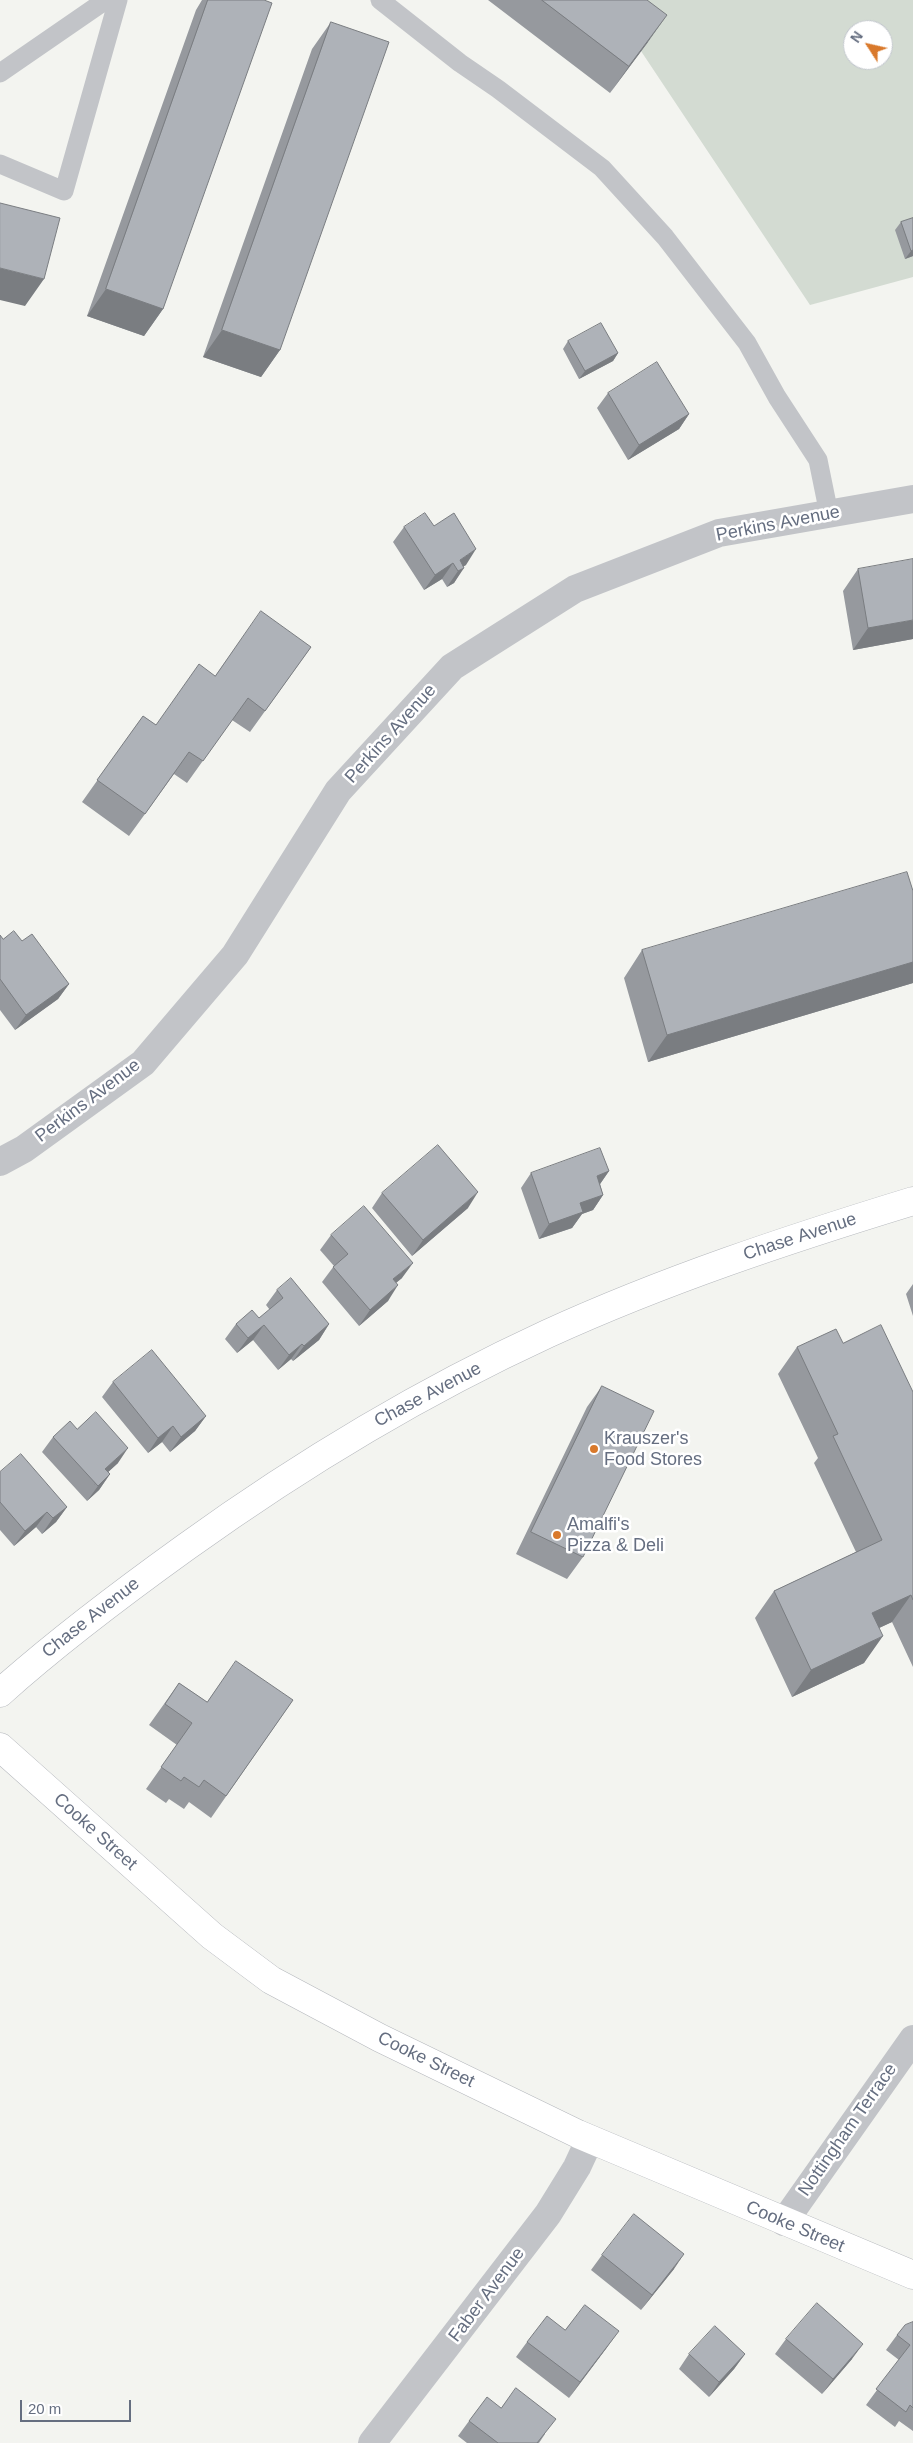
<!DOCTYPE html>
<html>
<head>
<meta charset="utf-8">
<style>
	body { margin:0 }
	#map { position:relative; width:913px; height:2443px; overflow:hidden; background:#f3f4f0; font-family:Helvetica,sans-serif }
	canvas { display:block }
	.north { position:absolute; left:843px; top:20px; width:50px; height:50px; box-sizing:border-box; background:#fff; border:1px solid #c1c5cc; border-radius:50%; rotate:305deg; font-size:14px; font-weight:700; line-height:20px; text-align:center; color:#656e80 }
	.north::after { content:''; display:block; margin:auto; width:18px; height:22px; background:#d9792b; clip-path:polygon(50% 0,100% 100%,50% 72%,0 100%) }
	.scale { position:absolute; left:20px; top:2400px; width:111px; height:22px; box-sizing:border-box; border:2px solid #656e80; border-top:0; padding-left:6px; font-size:15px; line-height:18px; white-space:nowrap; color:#656e80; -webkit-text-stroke:4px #fff; paint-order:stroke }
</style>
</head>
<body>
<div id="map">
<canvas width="913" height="2443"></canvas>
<div class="north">N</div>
<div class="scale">20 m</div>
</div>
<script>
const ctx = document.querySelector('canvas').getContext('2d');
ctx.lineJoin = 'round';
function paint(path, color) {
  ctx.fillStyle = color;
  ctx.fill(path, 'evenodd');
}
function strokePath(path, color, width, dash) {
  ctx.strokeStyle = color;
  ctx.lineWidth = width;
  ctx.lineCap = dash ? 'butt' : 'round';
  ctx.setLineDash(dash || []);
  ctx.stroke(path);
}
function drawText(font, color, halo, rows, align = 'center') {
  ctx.font = font + ' Helvetica,sans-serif';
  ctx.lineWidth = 5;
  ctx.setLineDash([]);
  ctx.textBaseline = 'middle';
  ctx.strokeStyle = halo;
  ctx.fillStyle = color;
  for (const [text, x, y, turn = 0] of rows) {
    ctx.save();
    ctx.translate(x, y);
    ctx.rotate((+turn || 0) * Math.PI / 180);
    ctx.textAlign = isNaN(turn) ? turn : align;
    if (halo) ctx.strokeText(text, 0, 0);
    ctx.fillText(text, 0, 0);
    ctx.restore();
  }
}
const green = new Path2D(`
	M602 0H913V277L810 305 617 15ZM853 30H883V60H853Z`);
const service = new Path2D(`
	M380 0 460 63 498 89 602 168 665 237 747 343 777 397 818 460 829 514
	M0 73 106 0
	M0 164 64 191 118 0`);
const minor = new Path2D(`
	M0 1162 24 1149 143 1063 235 955 338 791 452 667 575 589 719 533 913 499
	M784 2222 913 2039
	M372 2443 548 2214 577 2167 590 2139`);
const secondary = new Path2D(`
	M0 1693C59 1640 122 1593 186 1547 300 1465 419 1393 547 1334 665 1280 789 1239 913 1201
	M0 1747 212 1936 271 1980 380 2038 578 2134 913 2275`);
const wall = new Path2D(`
	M202 0H264L163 309 144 336 87 316 196 10Z
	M488 0H647L648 42 610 93Z
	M331 22 280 350 261 377 203 357 312 49Z
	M913 218V256L905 259 895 230 901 222Z
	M568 341 618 353 613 361 579 379 563 349Z
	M608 393 689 414 679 429 628 460 597 408Z
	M434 526 466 565 464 566 454 583 447 587 442 579 424 590 393 542 404 527Z
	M858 569 913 639 853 650 843 591Z
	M311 647 250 732 232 720 187 783 174 774 129 836 82 802 143 716 156 725 215 676Z
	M913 891V983L648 1062 624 978 642 950Z
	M0 935 3 939 22 941 69 984 58 999 15 1030 0 1010Z
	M609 1171 600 1184 603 1195 593 1210 582 1214 572 1228 539 1239 521 1188 531 1173Z
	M382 1193 468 1208 412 1256 372 1208Z
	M331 1235 402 1278 396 1283 388 1301 359 1326 322 1282 334 1266 320 1250Z
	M913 1284V1316L906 1294Z
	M277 1290 329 1324 319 1340 293 1361 291 1359 278 1370 253 1340 237 1353 225 1339 236 1324 259 1318 270 1310 266 1305Z
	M843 1343 913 1392V1667L892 1622 879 1628 864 1663 792 1697 755 1618 774 1591 856 1552 814 1463 818 1458 778 1374 797 1347Z
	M113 1382 206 1416 195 1431 170 1452 162 1442 148 1453 102 1397Z
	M602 1386 583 1557 567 1579 516 1554 587 1407Z
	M77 1429 118 1463 108 1472 110 1474 99 1490 87 1501 42 1452 53 1437Z
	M0 1472 67 1507 56 1522 42 1534 36 1527 14 1546 0 1530Z
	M179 1683 207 1702 293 1700 211 1818 189 1802 184 1809 169 1799 166 1803 146 1789 177 1745 149 1725Z
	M602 2255 674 2269 641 2310 591 2270Z
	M913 2322V2431L899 2421 895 2427 866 2405 899 2360 886 2350 897 2335Z
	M786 2339 852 2359 822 2394 775 2354Z
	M527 2342 608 2346 569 2398 516 2357Z
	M689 2354H745L734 2369 709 2397 679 2369Z
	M501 2408 545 2434 539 2443H467L458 2436 469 2421Z`);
const shadedWall = new Path2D(`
	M667 15 648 42 610 93 629 66Z
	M913 250V256L905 259 911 251Z
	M0 268 44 279 25 306 0 300Z
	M106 289 163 309 144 336 87 316Z
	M222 330 280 350 261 377 203 357Z
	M618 353 613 361 579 379 585 371Z
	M689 414 679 429 628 460 639 445Z
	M476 549 466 565 457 570 460 560Z
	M453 563 442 579 424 590 435 575Z
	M464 568 454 583 447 587 458 571Z
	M913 620V639L853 650 868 628Z
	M913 962V983L648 1062 667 1035Z
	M69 984 58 999 15 1030 26 1015Z
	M609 1171 598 1187 597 1176Z
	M478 1192 468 1208 412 1256 423 1240Z
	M603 1195 593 1210 582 1214 572 1228 539 1239 549 1224 580 1203Z
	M413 1263 402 1278 382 1294 393 1279Z
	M398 1285 388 1301 359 1326 370 1310Z
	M329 1324 319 1340 293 1361 304 1346Z
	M264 1325 253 1340 237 1353 248 1338Z
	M302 1344 291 1359 278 1370 289 1355Z
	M206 1416 195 1431 170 1452 181 1437Z
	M173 1426 162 1442 148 1453 158 1438Z
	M128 1448 118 1463 94 1485 105 1469Z
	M110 1474 99 1490 87 1501 98 1486Z
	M67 1507 56 1522 42 1534 53 1518Z
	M47 1512 36 1527 14 1546 25 1531Z
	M911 1595 892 1622 853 1640 872 1613Z
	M883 1636 864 1663 792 1697 811 1670Z
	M684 2254 674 2269 641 2310 652 2295Z
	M619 2331 608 2346 569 2398 580 2382Z
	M863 2344 852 2359 822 2394 833 2379Z
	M745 2354 734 2369 709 2397 719 2382Z`);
const building = new Path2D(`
	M208 0H264L272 3 163 309 106 289Z
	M542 0H647L667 15 629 66Z
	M331 22 389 42 280 350 222 330Z
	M0 203 60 218 44 279 0 268Z
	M913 218V250L911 251 901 222Z
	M601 323 618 353 585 371 568 341Z
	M657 362 689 414 639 445 608 393Z
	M425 513 434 526 454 513 476 549 460 560 464 568 458 571 453 563 435 575 404 527Z
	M913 559V620L868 628 858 569Z
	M261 611 311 647 265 711 248 698 203 761 189 752 145 814 97 780 143 716 156 725 199 664 215 676Z
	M907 872 913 891V962L667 1035 642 950Z
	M14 931 22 941 32 934 69 984 26 1015 0 979V935L3 939Z
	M438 1145 478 1192 423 1240 382 1193Z
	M600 1148 609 1171 597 1176 603 1195 580 1203 583 1212 549 1224 531 1173Z
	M364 1206 413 1263 393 1279 398 1285 370 1310 333 1267 348 1254 331 1235Z
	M291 1278 329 1324 304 1346 302 1344 289 1355 264 1325 248 1338 236 1324 252 1310 259 1318 283 1298 277 1290Z
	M881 1325 913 1392V1600L911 1595 872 1613 883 1636 811 1670 774 1591 882 1540 833 1436 838 1434 797 1347 836 1329 843 1343Z
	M152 1350 206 1416 181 1437 173 1426 158 1438 113 1382Z
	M602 1386 654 1411 583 1557 531 1532Z
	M96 1412 128 1448 105 1469 110 1474 98 1486 53 1437 70 1421 77 1429Z
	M21 1454 67 1507 53 1518 47 1512 25 1531 0 1502V1472Z
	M236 1661 293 1700 226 1796 204 1780 199 1787 184 1777 181 1781 161 1767 192 1723 165 1704 179 1683 207 1702Z
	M634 2214 684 2254 652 2295 602 2255Z
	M817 2303 863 2344 833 2379 786 2339Z
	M585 2305 619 2331 580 2382 527 2342 547 2316 565 2330Z
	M913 2322V2408L910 2405 906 2412 876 2389 910 2345 897 2335 905 2325Z
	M715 2326 745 2354 719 2382 689 2354Z
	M516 2388 556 2419 537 2443H498L469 2421 487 2397 501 2408Z`);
const markers = [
	[594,1449,5,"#d9792b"],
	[557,1535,5,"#d9792b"]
];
const streetNames = [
	["Perkins Avenue",778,524,-11],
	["Perkins Avenue",391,734,-48],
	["Perkins Avenue",88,1101,-37],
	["Chase Avenue",800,1237,-18],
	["Chase Avenue",428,1395,-28],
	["Chase Avenue",91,1618,-38],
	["Cooke Street",95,1832,42],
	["Cooke Street",426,2060,26],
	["Nottingham Terrace",848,2130,-55],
	["Cooke Street",795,2227,23],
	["Faber Avenue",487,2295,-53]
];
const poiNames = [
	["Krauszer's",604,1439],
	["Food Stores",604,1460],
	["Amalfi's",567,1525],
	["Pizza & Deli",567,1546]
];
paint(green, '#d3dbd2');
strokePath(secondary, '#b4b7bc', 29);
strokePath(service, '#c2c4c8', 19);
strokePath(minor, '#c2c4c8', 28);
strokePath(secondary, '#fff', 28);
paint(wall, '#96999e');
paint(shadedWall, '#7a7d81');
paint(building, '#aeb2b8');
strokePath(building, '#7a7d81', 1);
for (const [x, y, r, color] of markers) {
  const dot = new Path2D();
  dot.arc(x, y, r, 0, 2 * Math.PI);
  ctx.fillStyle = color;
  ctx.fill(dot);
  strokePath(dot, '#fff', 2);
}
drawText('18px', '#656e80', '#fff', streetNames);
drawText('18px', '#656e80', '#fff', poiNames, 'left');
</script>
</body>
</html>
